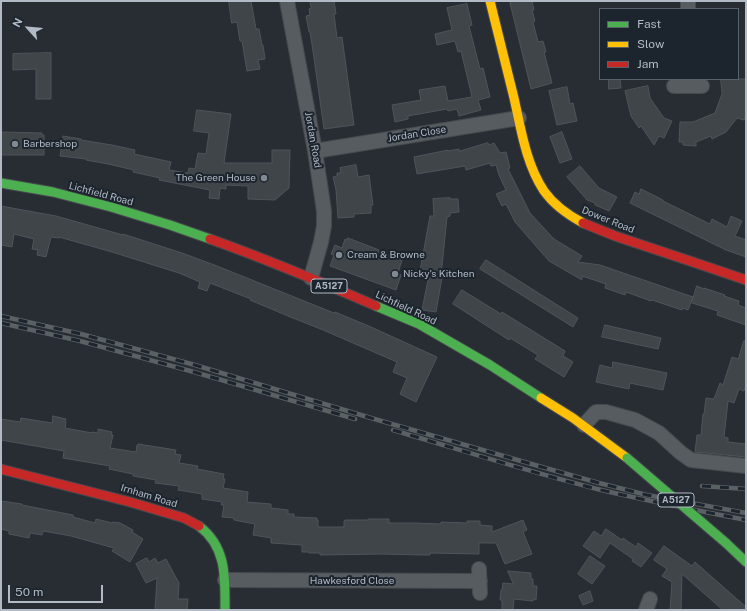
<!DOCTYPE html>
<html>
<head>
<meta charset="utf-8">
<style>
	body { margin:0 }
	#map { position:relative; width:747px; height:611px; overflow:hidden; background:#282d33; font-family:"Public Sans",sans-serif }
	canvas { display:block }
	.frame { position:absolute; inset:0; border:2px solid #b1bac5; pointer-events:none }
	.legend { position:absolute; left:599px; top:8px; width:140px; height:72px; box-sizing:border-box; background:#1c242d; border:1px solid #58606a; margin:0; padding:5px 7px; list-style:none; font-size:12px; color:#b1bac5 }
	.legend li { display:flex; align-items:center; gap:8px; height:20px }
	.legend b { width:20px; border:1px solid #58606a }
	.north { position:absolute; left:8px; top:8px; width:40px; height:40px; -webkit-text-stroke:3px #1c242d; paint-order:stroke; rotate:297deg; font-size:11px; font-weight:700; line-height:16px; text-align:center; color:#b1bac5 }
	.north::after { content:''; display:block; margin:auto; width:14px; height:18px; background:#b1bac5; clip-path:polygon(50% 0,100% 100%,50% 72%,0 100%) }
	.scale { position:absolute; left:8px; top:585px; width:95px; height:18px; box-sizing:border-box; border:2px solid #b1bac5; border-top:0; padding-left:5px; font-size:12px; line-height:14px; white-space:nowrap; color:#b1bac5; -webkit-text-stroke:3px #1c242d; paint-order:stroke }
</style>
</head>
<body>
<div id="map">
<canvas width="747" height="611"></canvas>
<div class="frame"></div>
<ul class="legend">
<li><b style="height:5px;background:#4caf50"></b>Fast</li>
<li><b style="height:5px;background:#ffc107"></b>Slow</li>
<li><b style="height:5px;background:#c62828"></b>Jam</li>
</ul>
<div class="north">N</div>
<div class="scale">50 m</div>
</div>
<script>
const ctx = document.querySelector('canvas').getContext('2d');
ctx.lineJoin = 'round';
function paint(path, color) {
  ctx.fillStyle = color;
  ctx.fill(path, 'evenodd');
}
function strokePath(path, color, width, dash) {
  ctx.strokeStyle = color;
  ctx.lineWidth = width;
  ctx.lineCap = dash ? 'butt' : 'round';
  ctx.setLineDash(dash || []);
  ctx.stroke(path);
}
function drawText(font, color, halo, rows, align = 'center') {
  ctx.font = font + ' "Public Sans",sans-serif';
  ctx.lineWidth = 4;
  ctx.setLineDash([]);
  ctx.textBaseline = 'middle';
  ctx.strokeStyle = halo;
  ctx.fillStyle = color;
  for (const [text, x, y, turn = 0] of rows) {
    ctx.save();
    ctx.translate(x, y);
    ctx.rotate((+turn || 0) * Math.PI / 180);
    ctx.textAlign = isNaN(turn) ? turn : align;
    if (halo) ctx.strokeText(text, 0, 0);
    ctx.fillText(text, 0, 0);
    ctx.restore();
  }
}
const building = new Path2D(`
	M229 1H251L256 29H259L262 45H263L265 59 258 60 260 69 247 71 242 41H240L237 22 232 23Z
	M310 1H334L336 14H334L337 38 342 37 354 125 324 129 313 51 310 32H309L306 16 310 15 309 9 311 8Z
	M519 1H532L534 10H532L535 21 533 22 538 42 543 41 546 52H544L552 83 531 89 510 3Z
	M467 4 472 25 469 26 480 69 483 68 490 97 478 100 481 110 459 116 457 109 448 111 447 109 408 116V119L395 122 392 105 421 100 419 90 445 86 448 101 472 97 461 51 458 52 455 41 437 45 435 34 452 30 447 8Z
	M51 53V99H36V69L13 70V54Z
	M609 79H620L621 88 609 89Z
	M721 79H746V114L744 120 737 118 726 132 712 139 711 136 696 142V146L683 145V142H679L680 122H693L715 113 722 94Z
	M648 86 650 98 664 118 672 121 664 138 659 136 654 145 641 126 639 128 631 116 625 91Z
	M567 87 570 104 573 103 577 121 557 125 549 91Z
	M197 110 231 114 224 163H272V150H290L289 188 275 200 248 199V186L226 185V189L220 188 219 199 209 198 210 190 159 180 160 178 133 172 134 170 108 164 86 160V159L60 156 63 136 81 139V140L112 145 135 150 134 154 171 162 169 170 188 173 189 168 195 169 198 153 206 154 209 133 194 131Z
	M1 132 42 133V135H44V155H1Z
	M562 132 572 159 560 163 550 137Z
	M488 143 489 145 494 143 500 153 506 152 510 168 508 169 530 213 554 239 582 256 578 262 600 265 693 297 688 310 683 308 682 310 652 300 651 301 626 292 625 295 605 288 606 284 582 276V280L549 261 515 222 506 204 502 206 496 194 506 190 499 175 496 165 491 166 490 163 466 170 465 166 417 174 414 157 448 150V151L459 149V151Z
	M356 165 358 177 369 175 373 205H371V213L354 214V217L338 218 336 190 333 177 337 176V173H341L340 168Z
	M580 166 599 188 617 197 609 211 595 205V203L587 200 567 177Z
	M641 189 663 200V201L710 224 712 219 727 227 731 216 742 221 735 236 746 240V257L726 250 630 203 635 192 639 194Z
	M450 198V199H458L459 212 450 213V216L447 217 442 266 440 276 442 277 436 312 422 310 428 280 425 279 426 276H424V272L420 271 430 216H434L433 199Z
	M1 206 56 216 123 235V234L182 253 217 266 334 313 335 312 371 327 437 357 416 402 400 394 407 378 393 372 397 362 323 330 288 316 250 300 251 299 210 283 207 291 198 288 200 282 179 273 112 252 59 237V238L51 237 46 257 37 255 38 250 32 249 34 239 14 234 12 247 1 245Z
	M348 238 379 250 378 251 402 260 398 273 401 275 396 290 330 266 334 255 331 254 335 245 342 248 345 239 347 240Z
	M486 260 578 318 573 327 480 269Z
	M697 286 704 289V288L725 295 724 296 739 301 738 305 746 308V325L717 315 718 311 692 303Z
	M462 290 501 314 502 312 565 351 563 356 573 362 564 377 535 359 538 355 510 338 509 340 453 304Z
	M605 325 661 338 658 349 602 337Z
	M744 341H746V384L744 391 739 389 734 403 728 401 724 437 728 438V442L746 444V457L695 452 697 435H701L703 414H704L706 398 714 399 720 383 723 385 732 357 738 359Z
	M613 362 667 373 663 390 630 383 629 389 596 382 600 365 612 368Z
	M53 416 66 419 65 421 66 422 65 428 92 433V432L98 433V429L112 432 111 435H113L110 448 136 452 137 445H138V444L176 450 175 454 181 455 179 463 198 466 197 469 224 474 223 479H225L223 488 248 492 247 502 271 504V508L288 510V514H294V517L317 518V520H318V527H344V521H345V520H368V519H389V523H413L441 524V522L467 523V521H480V525L492 526V532L523 520 527 530 523 532 532 554 505 564 496 543H479V554L430 553V555H423L381 554 320 555V553H309V552H302V545L271 543V538L253 535 255 524 234 520V518L222 517 224 505H221L222 502 202 499V494L178 490 179 486 155 483 156 480 133 476V474L109 469 110 466 63 458 64 451 1 440V419L20 422 21 418 52 423Z
	M1 501 22 504V505L73 515V517L95 523 96 519 112 523 113 522 120 523 133 530 132 532 143 539 130 562 112 551 114 548 71 536 43 531 42 535 30 533 29 538 9 534V531L1 529Z
	M606 529 622 540 623 538 636 547 638 543 652 553 641 567 632 561 633 559 610 543 600 558 583 546 594 531 601 536Z
	M664 546 692 566 695 562 746 607V610H723L682 574 681 610H670L672 582 662 576 667 569 654 560Z
	M590 556 605 566 592 584 578 574Z
	M147 558 149 562 155 558 158 563 166 559 179 583 178 599H188L187 610H155L157 578 146 583 136 564Z
	M508 571 531 573V579H533V586H537L536 600 534 599 533 601 514 599 513 610H502V600H500L501 590H502L503 583 513 584Z
	M590 591 593 601 583 605 579 596Z`);
const street = new Path2D(`
	M287 1 315 151 324 211V226L321 242 311 278
	M688 1V9
	M674 86H702
	M315 151 519 118
	M584 425 596 412H606L635 420 659 433 681 453 691 460 746 466
	M479 569 480 593
	M225 580 480 581
	M646 610 650 599`);
const fast = new Path2D(`
	M1 183 53 192 111 207 170 225 210 239
	M376 306 419 324 490 365 541 398
	M199 526C227 547 225 578 225 610
	M726 543 746 562`);
const slow = new Path2D(`
	M490 1C498 33 506 66 514 98 521 129 526 164 544 191 554 205 568 215 583 223
	M541 398 573 418 627 458`);
const jam = new Path2D(`
	M583 223 615 236 690 261 746 280
	M210 239C266 259 321 282 376 306
	M1 469 130 502 184 518 199 526`);
const rail = new Path2D(`
	M1 316 81 334 195 365 371 418 549 469 599 483 647 495 746 513
	M1 323 80 341 194 372 355 419
	M393 430C461 450 529 472 597 489 647 501 696 510 746 520
	M702 486 746 489`);
const fastBridge = new Path2D(`
	M627 458 726 543`);
const markers = [
	[15,144,4,"#818992"],
	[264,178,4,"#818992"],
	[339,255,4,"#818992"],
	[395,274,4,"#818992"]
];
const shields = [
	[329,286,36],
	[676,500,36]
];
const shieldNames = [
	["A5127",329,286],
	["A5127",676,500]
];
const streetNames = [
	["Jordan Close",417,134,-9],
	["Jordan Road",313,140,80],
	["Lichfield Road",101,194,15],
	["Dower Road",608,220,22],
	["Lichfield Road",406,308,25],
	["Irnham Road",149,496,17],
	["Hawkesford Close",352,581]
];
const poiNames = [
	["Barbershop",23,144],
	["The Green House",256,178,"right"],
	["Cream & Browne",347,255],
	["Nicky's Kitchen",403,274]
];
paint(building, '#40454a');
strokePath(building, '#4f545b', 1);
strokePath(street, '#46494e', 16);
strokePath(fast, '#46494e', 11);
strokePath(slow, '#46494e', 11);
strokePath(jam, '#46494e', 11);
strokePath(street, '#575c61', 14);
strokePath(fast, '#4caf50', 9);
strokePath(slow, '#ffc107', 9);
strokePath(jam, '#c62828', 9);
strokePath(rail, '#5b6065', 4.5);
strokePath(rail, '#1c242d', 3, [9]);
strokePath(fastBridge, '#454a50', 11, []);
strokePath(fastBridge, '#4caf50', 9);
for (const [x, y, r, color] of markers) {
  const dot = new Path2D();
  dot.arc(x, y, r, 0, 2 * Math.PI);
  ctx.fillStyle = color;
  ctx.fill(dot);
  strokePath(dot, '#1c242d', 1.5);
}
for (const [x, y, w] of shields) {
  const box = new Path2D();
  box.roundRect(x - w / 2, y - 7, w, 14, 3);
  ctx.fillStyle = '#1c242d';
  ctx.fill(box);
  strokePath(box, '#b1bac5', 1);
}
drawText('bold 9px', '#b1bac5', null, shieldNames);
drawText('10px', '#b1bac5', '#1c242d', streetNames);
drawText('10px', '#b1bac5', '#1c242d', poiNames, 'left');
</script>
</body>
</html>
